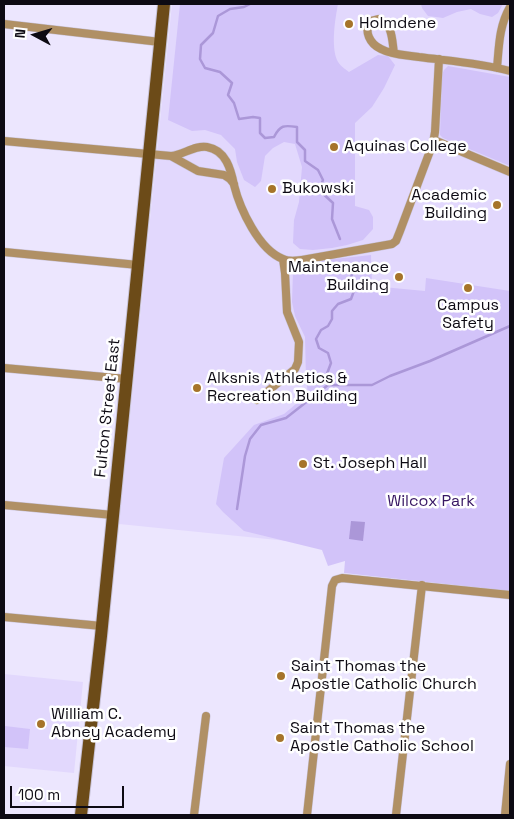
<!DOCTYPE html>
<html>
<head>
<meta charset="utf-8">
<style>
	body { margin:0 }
	#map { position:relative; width:514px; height:819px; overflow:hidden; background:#ece6fe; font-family:"Space Grotesk",sans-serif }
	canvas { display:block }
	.frame { position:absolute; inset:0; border:5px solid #0d0a13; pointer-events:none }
	.north { position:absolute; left:10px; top:10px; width:50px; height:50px; -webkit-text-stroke:4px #fff; paint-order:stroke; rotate:276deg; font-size:14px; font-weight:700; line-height:20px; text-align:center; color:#0d0a13 }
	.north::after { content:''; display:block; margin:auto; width:18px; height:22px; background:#0d0a13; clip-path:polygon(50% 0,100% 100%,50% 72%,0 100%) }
	.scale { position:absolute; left:10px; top:786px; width:114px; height:22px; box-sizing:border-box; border:2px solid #0d0a13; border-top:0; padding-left:6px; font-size:15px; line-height:18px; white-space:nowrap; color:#0d0a13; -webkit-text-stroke:4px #fff; paint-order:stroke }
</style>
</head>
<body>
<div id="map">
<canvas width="514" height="819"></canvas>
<div class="frame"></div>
<div class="north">N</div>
<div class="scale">100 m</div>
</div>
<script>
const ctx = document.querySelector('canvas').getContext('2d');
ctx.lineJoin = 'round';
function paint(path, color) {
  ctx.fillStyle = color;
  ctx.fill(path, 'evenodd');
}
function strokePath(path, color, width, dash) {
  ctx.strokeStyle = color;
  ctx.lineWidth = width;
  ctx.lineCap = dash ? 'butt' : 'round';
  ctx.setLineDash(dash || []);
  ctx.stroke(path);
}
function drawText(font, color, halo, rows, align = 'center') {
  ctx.font = font + ' "Space Grotesk",sans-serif';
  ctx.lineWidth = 5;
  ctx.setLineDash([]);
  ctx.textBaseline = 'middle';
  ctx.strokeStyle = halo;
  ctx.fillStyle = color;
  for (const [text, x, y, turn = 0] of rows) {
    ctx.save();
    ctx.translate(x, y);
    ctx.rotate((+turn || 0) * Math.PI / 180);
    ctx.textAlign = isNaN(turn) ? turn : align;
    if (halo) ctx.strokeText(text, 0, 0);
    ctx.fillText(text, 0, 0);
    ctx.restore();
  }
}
const built = new Path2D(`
	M172 4H510V303L347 547 119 524Z
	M4 674 83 682 74 773 4 766Z`);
const green = new Path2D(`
	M180 4H338C335 20 331 45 337 60 339 65 345 69 349 72L378 55 388 56 395 65 384 88 372 107 355 123V206L369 210 373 217V229L363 240 347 245 332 248 313 250 300 249 293 243 294 220 299 202 302 167 295 144 284 142 273 148 265 156 261 181 255 187 244 180 237 162 235 149 221 135 205 130 192 131 168 120Z
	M421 4H503L498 13 492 17 480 14 471 9 457 12 443 18 428 16 422 8Z
	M448 66 510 77V166L443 138 440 135 442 75 444 70Z
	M371 255 372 286 425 291 426 278 510 291V591L344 573 345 561 328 566 322 550 244 531 223 512 216 504 224 458 254 425 284 414 308 394 306 379 305 337 295 316 292 302 293 271 296 268 325 260Z
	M5 726 30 729 28 749 4 747V727Z`);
const water = new Path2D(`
	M351 521 365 522 363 541 349 539Z`);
const stream = new Path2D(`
	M250 4 244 7 230 9 218 16 213 33 201 45 200 59 205 68 220 72 232 83 228 95 234 103 239 119 253 117 260 118V133L265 138 274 137C280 125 284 125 297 127V142L305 150V161L318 170 323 180 319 190 333 203 332 219 340 239
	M328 385H372L390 376 430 361 510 326
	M237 509 245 456 250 439 261 425 286 418 328 385 325 379 331 363 328 353 319 348 316 339 321 330 328 326 332 319V311L338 304 351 299 355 288 349 266`);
const minor = new Path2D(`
	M4 24 160 42
	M394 53C392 41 393 24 379 19L371 21C363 31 370 44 381 49 392 55 406 55 419 57 450 61 480 63 510 71
	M497 68C499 46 499 26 510 7
	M434 140 510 172
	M4 141 171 156 198 171 224 175 230 179 234 184
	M171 156C183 155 195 145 207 147 226 150 231 170 234 185 240 209 259 250 283 259 289 262 296 261 302 260L392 244 396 241 400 231 433 143 435 132 439 59
	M4 252 138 265
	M4 368 127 379
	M257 400 295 369 298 362 299 342 287 312 285 273 283 259
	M4 505 113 515
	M4 617 102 626
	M194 815 206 716
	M307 815 332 586 335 580 342 578 510 595
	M396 815 422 585
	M505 815 510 764`);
const primary = new Path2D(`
	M81 815 101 636 164 4`);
const markers = [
	[349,24,5,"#a6742a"],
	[334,147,5,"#a6742a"],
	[272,189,5,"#a6742a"],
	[497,205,5,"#a6742a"],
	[399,277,5,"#a6742a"],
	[468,288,5,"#a6742a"],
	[197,388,5,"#a6742a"],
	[303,464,5,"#a6742a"],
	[281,676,5,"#a6742a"],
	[41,724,5,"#a6742a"],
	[280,738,5,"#a6742a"]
];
const poiNames = [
	["Holmdene",359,24],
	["Aquinas College",344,147],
	["Bukowski",282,189],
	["Academic",487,196,"right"],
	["Building",487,214,"right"],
	["Maintenance",389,268,"right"],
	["Building",389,286,"right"],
	["Campus",468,306,"center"],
	["Safety",468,324,"center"],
	["Alksnis Athletics &",207,379],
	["Recreation Building",207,397],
	["St. Joseph Hall",313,464],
	["Saint Thomas the",291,667],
	["Apostle Catholic Church",291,685],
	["William C.",51,715],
	["Abney Academy",51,733],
	["Saint Thomas the",290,729],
	["Apostle Catholic School",290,747]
];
const streetNames = [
	["Fulton Street East",108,408,-84]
];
const parkNames = [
	["Wilcox Park",431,502]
];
paint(built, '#e2d8fd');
paint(green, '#d2c3f9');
paint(water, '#ab97d8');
strokePath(stream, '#ab97d8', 2.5);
strokePath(minor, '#c8c3d8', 9);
strokePath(primary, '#c8c3d8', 14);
strokePath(minor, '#b09065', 8);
strokePath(primary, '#6c4b18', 12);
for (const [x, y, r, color] of markers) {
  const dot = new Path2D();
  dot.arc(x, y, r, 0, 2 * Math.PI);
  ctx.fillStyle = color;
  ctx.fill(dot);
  strokePath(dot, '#fff', 2);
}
drawText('16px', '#0d0a13', '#fff', poiNames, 'left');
drawText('16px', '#0d0a13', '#fff', streetNames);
drawText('16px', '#371663', '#fff', parkNames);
</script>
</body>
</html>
